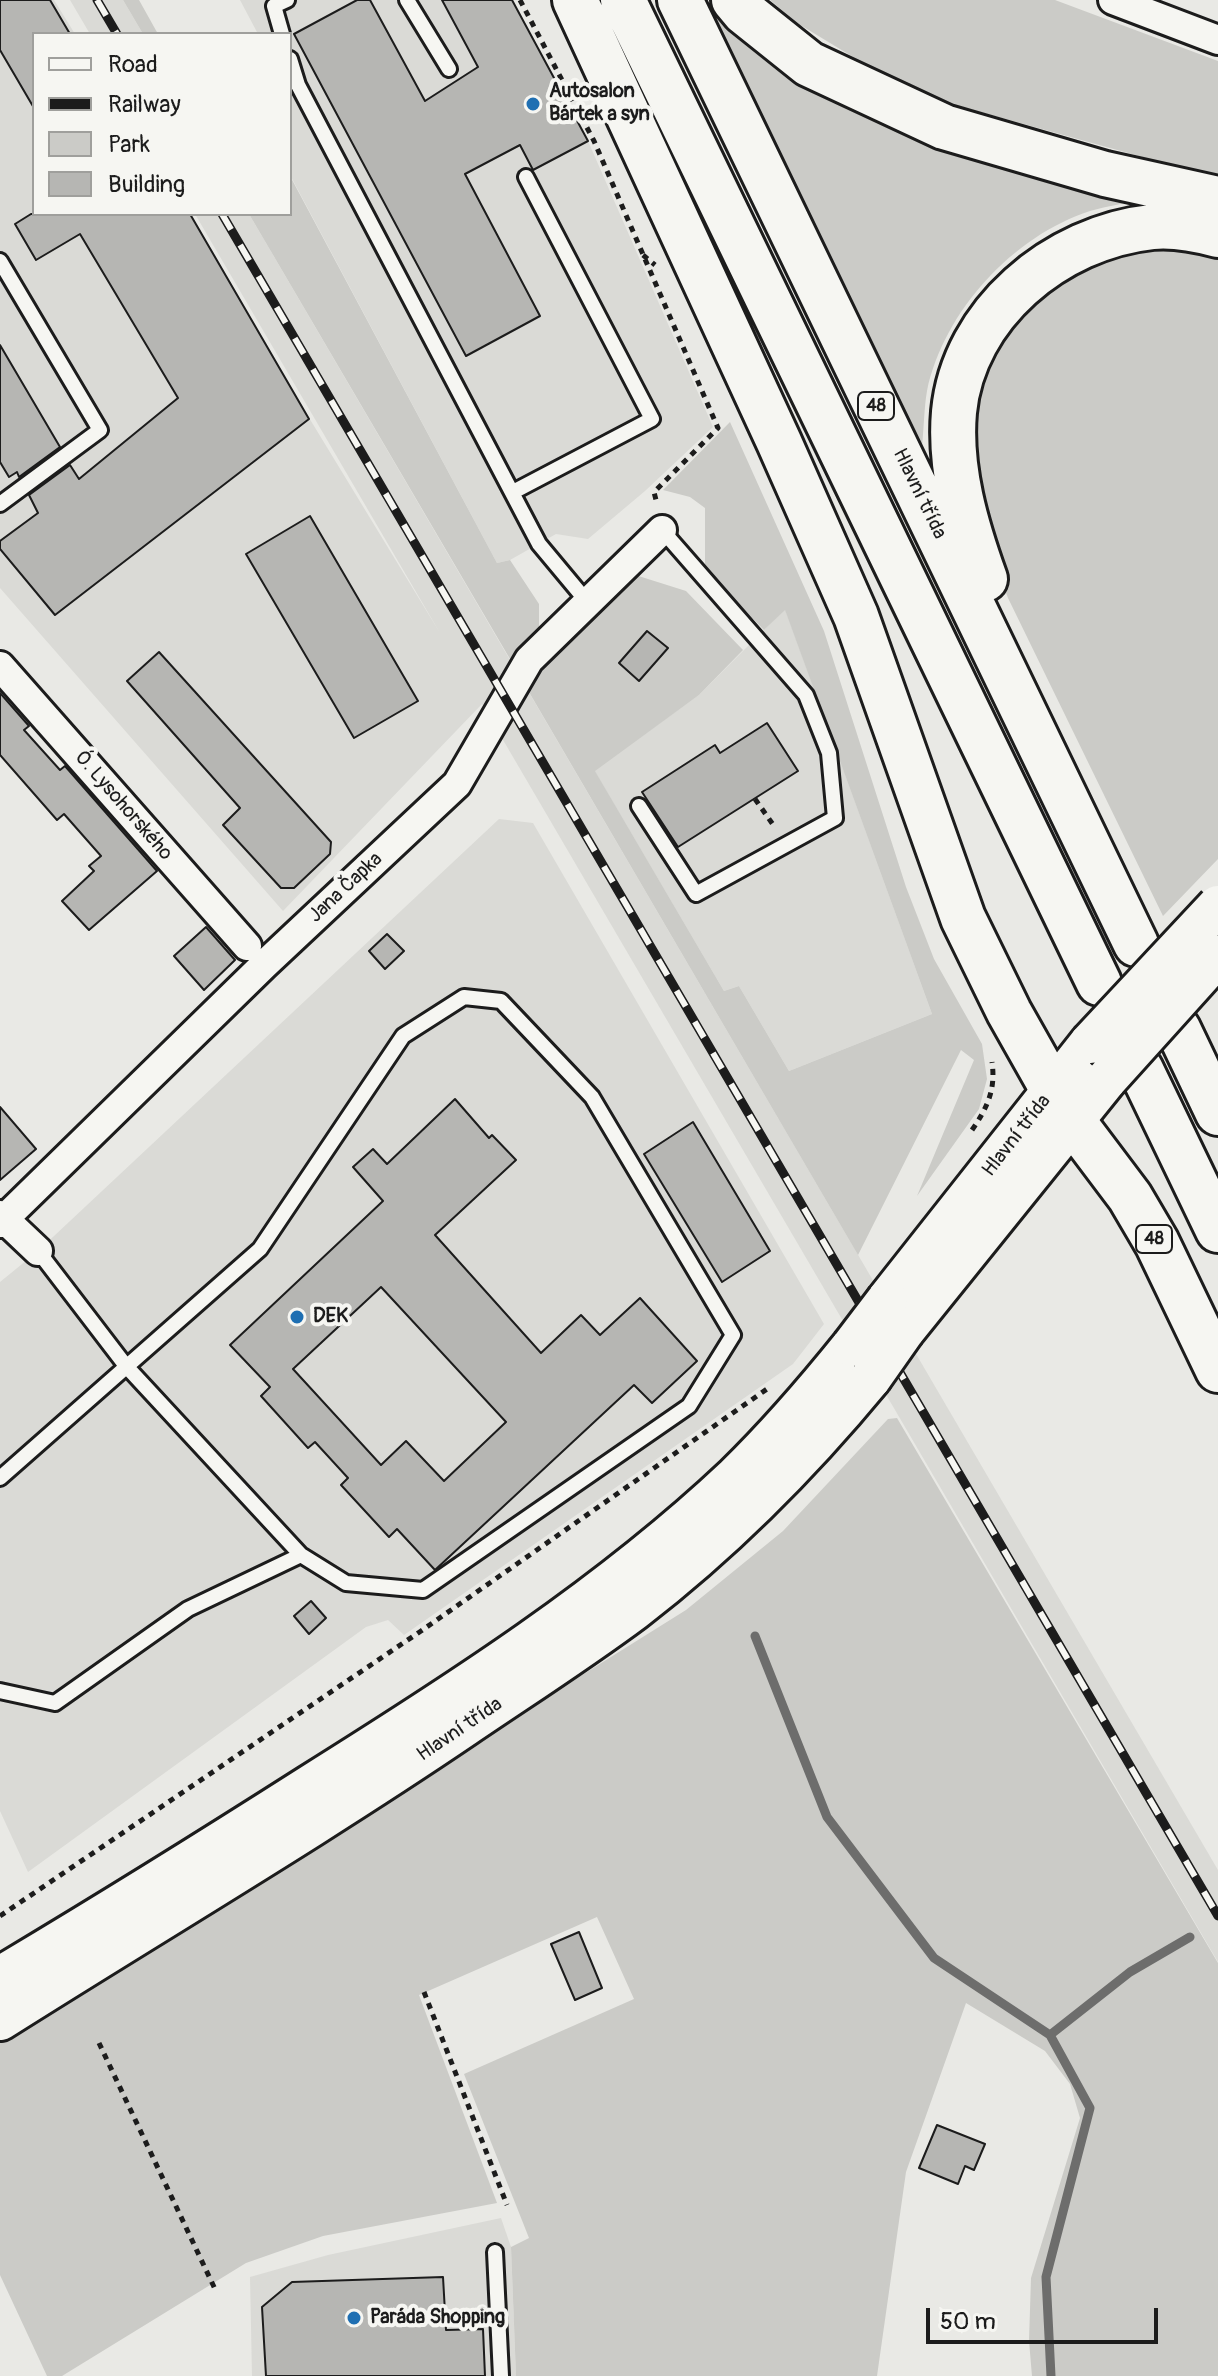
<!DOCTYPE html>
<html>
<head>
<meta charset="utf-8">
<style>
	body { margin:0 }
	#map { position:relative; width:1218px; height:2376px; overflow:hidden; background:#e9e9e5; font-family:Pangolin,sans-serif }
	canvas { display:block }
	.legend { position:absolute; left:32px; top:32px; width:260px; height:184px; box-sizing:border-box; background:#f6f6f2; border:2px solid #9f9f9c; margin:0; padding:10px 14px; list-style:none; font-size:24px; color:#1c1c1c }
	.legend li { display:flex; align-items:center; gap:16px; height:40px }
	.legend b { width:40px; border:2px solid #9f9f9c }
	.scale { position:absolute; left:926px; top:2308px; width:232px; height:36px; box-sizing:border-box; border:4px solid #1c1c1c; border-top:0; padding-left:10px; font-size:24px; line-height:28px; white-space:nowrap; color:#1c1c1c; -webkit-text-stroke:6px #f6f6f2; paint-order:stroke }
</style>
</head>
<body>
<div id="map">
<canvas width="1218" height="2376"></canvas>
<ul class="legend">
<li><b style="height:10px;background:#f6f6f2"></b>Road</li>
<li><b style="height:10px;background:#1c1c1c"></b>Railway</li>
<li><b style="height:22px;background:#cbcbc7"></b>Park</li>
<li><b style="height:22px;background:#b6b6b3"></b>Building</li>
</ul>
<div class="scale">50 m</div>
</div>
<script>
const ctx = document.querySelector('canvas').getContext('2d');
ctx.lineJoin = 'round';
function paint(path, color) {
  ctx.fillStyle = color;
  ctx.fill(path, 'evenodd');
}
function strokePath(path, color, width, dash) {
  ctx.strokeStyle = color;
  ctx.lineWidth = width;
  ctx.lineCap = dash ? 'butt' : 'round';
  ctx.setLineDash(dash || []);
  ctx.stroke(path);
}
function drawText(font, color, halo, rows, align = 'center') {
  ctx.font = font + ' Pangolin,sans-serif';
  ctx.lineWidth = 8;
  ctx.setLineDash([]);
  ctx.textBaseline = 'middle';
  ctx.strokeStyle = halo;
  ctx.fillStyle = color;
  for (const [text, x, y, turn = 0] of rows) {
    ctx.save();
    ctx.translate(x, y);
    ctx.rotate((+turn || 0) * Math.PI / 180);
    ctx.textAlign = isNaN(turn) ? turn : align;
    if (halo) ctx.strokeText(text, 0, 0);
    ctx.fillText(text, 0, 0);
    ctx.restore();
  }
}
const built = new Path2D(`
	M0 0H54L75 34H34V214H185L440 633 195 214H249L1218 1870V1962L482 704 283 911 0 588Z
	M70 0H123L143 34H90Z
	M240 0H512L588 141 713 427 645 491 588 539 556 534 510 560 497 563 290 175V34H258Z
	M785 609 932 1014 789 1071 739 986 724 991 594 770 699 695Z
	M499 819 533 823 824 1324 793 1364 404 1635 388 1620 366 1627 28 1872 0 1811V1282L38 1251Z
	M501 2218 511 2247 516 2376H252L250 2277 328 2255Z`);
const green = new Path2D(`
	M123 0H139L158 34H143Z
	M770 0H1055L1218 61V178L923 96 873 69 797 23Z
	M713 13C817 129 1001 160 1144 199 1126 203 1108 206 1090 211 1013 236 944 311 927 391 924 408 924 428 922 446Z
	M290 176 497 563 510 560 539 604V629L510 659 249 214H290Z
	M1189 245 1218 253V859L1163 916 1008 598 986 540 968 452 973 404 993 353 1017 318 1046 290 1077 270 1140 248Z
	M730 422 824 631 906 887 934 959 982 1044 987 1079 979 1109 917 1196 974 1060 961 1050 858 1255 526 687 534 664 629 573 686 591 743 650 699 695 595 771 724 991 739 986 789 1071 932 1014 785 610 764 630 705 570V508L690 497 663 490Z
	M897 1418 1218 1963V2376H1032L1029 2341 1031 2278 1080 2118 1070 2084 1045 2051 966 2003 906 2172 877 2376H516L511 2247 529 2238 464 2074 634 1999 597 1917 419 1995 497 2203 323 2236 246 2263 62 2376H47L0 2275V2039L686 1610 783 1531 888 1419Z`);
const stream = new Path2D(`
	M755 1636 827 1817 934 1958 1050 2035 1090 2108 1046 2277 1051 2376
	M1050 2035 1130 1972 1190 1937`);
const building = new Path2D(`
	M0 0H50L70 34H34V108L0 50Z
	M357 0H370L425 101 478 67 442 0H512L588 141 533 170 520 145 465 174 540 316 466 356 294 34Z
	M31 214H190L309 419 55 615 0 549V541L38 513 29 495 70 465 79 479 178 398 80 234 36 260 15 224Z
	M0 345 60 447 19 477 17 472 9 477 0 462Z
	M310 516 418 701 354 738 246 554Z
	M647 631 668 648 639 681 619 663Z
	M159 652 331 842 330 854 294 888H281L223 825 240 808 127 681Z
	M0 693 29 726 24 730 60 770 65 766 157 871 89 930 62 901 94 871 89 866 101 856 64 814 57 820 0 755Z
	M767 723 798 771 678 847 642 792 715 745 720 753Z
	M206 927 235 960 204 990 174 956Z
	M387 934 404 951 385 969 369 951Z
	M455 1099 489 1138 492 1135 516 1160 435 1235 541 1353 581 1315 600 1335 640 1298 697 1361 652 1403 634 1385 435 1570 397 1529 389 1537 341 1485 348 1478 315 1442 308 1448 261 1396 270 1387 230 1345 383 1201 353 1167 373 1149 387 1164ZM381 1287 506 1422 444 1481 406 1441 381 1465 293 1369Z
	M0 1107 36 1149 0 1180Z
	M693 1122 770 1251 722 1282 644 1154Z
	M311 1601 326 1618 309 1634 294 1616Z
	M579 1932 602 1988 575 2000 551 1944Z
	M937 2125 985 2144 974 2170 965 2166 958 2184 919 2168Z
	M443 2277 446 2330 483 2329 485 2376H266L262 2307 292 2282Z`);
const path = new Path2D(`
	M520 0 594 141 718 428 654 492 657 504
	M643 255 655 265
	M755 799 774 826
	M972 1130C987 1108 996 1090 992 1062
	M0 1916 421 1631 767 1389
	M424 1992 507 2205
	M99 2043 215 2289`);
const lane = new Path2D(`
	M407 0 449 69
	M282 34 274 6 287 0
	M290 59 298 85 539 544 589 604
	M0 261 100 430 0 504
	M513 492 652 419 526 177
	M639 806 696 894 835 818 829 753 806 695 662 530
	M0 1478 260 1249 403 1036 464 997 501 1001 592 1097 733 1335 689 1406 423 1590 346 1583 301 1555 126 1366 38 1251
	M0 1691 55 1703 188 1609 301 1555
	M495 2252 501 2376`);
const street = new Path2D(`
	M1113 0 1218 40
	M0 666 247 946
	M0 1215 38 1251
	M0 1223 264 965 457 784 529 660 662 530`);
const secondary = new Path2D(`
	M887 1300 1090 1043
	M904 1331 1107 1079
	M0 1977C104 1915 207 1851 309 1786 456 1694 609 1596 735 1477 777 1436 815 1392 852 1346
	M0 2020C155 1922 313 1829 465 1726 521 1688 579 1651 634 1610 722 1542 800 1464 871 1378`);
const highway = new Path2D(`
	M575 0 779 442 856 616 963 918 1009 1012 1053 1090
	M623 0 1099 983
	M680 0 1136 944
	M734 0 744 12 809 64 944 127 1105 174 1218 199
	M985 579C966 526 949 469 954 412 963 314 1056 237 1152 227 1174 225 1196 229 1218 235
	M1178 1029 1218 1113
	M1141 1070 1218 1230
	M1072 1120 1130 1197 1157 1243 1218 1370`);
const rail = new Path2D(`
	M97 0 117 34
	M222 214 1218 1916`);
const secondaryBridge = new Path2D(`
	M1090 1043 1218 906
	M1107 1079 1218 956
	M852 1346 887 1300
	M871 1378 904 1331`);
const markers = [
	[533,104,8,"#1f6fb2"],
	[297,1317,8,"#1f6fb2"],
	[354,2318,8,"#1f6fb2"]
];
const shields = [
	[876,406,36],
	[1154,1239,36]
];
const shieldNames = [
	["48",876,406],
	["48",1154,1239]
];
const poiNames = [
	["Autosalon",549,92],
	["Bártek a syn",549,115],
	["DEK",313,1317],
	["Paráda Shopping",370,2318]
];
const streetNames = [
	["Hlavní třída",919,494,64],
	["Ó. Lysohorského",123,806,49],
	["Jana Čapka",346,888,-43],
	["Hlavní třída",1017,1136,-52],
	["Hlavní třída",460,1730,-34]
];
paint(built, '#dadad6');
paint(green, '#cbcbc7');
strokePath(stream, '#6d6d6c', 9);
paint(building, '#b6b6b3');
strokePath(building, '#1c1c1c', 2);
strokePath(lane, '#1c1c1c', 20);
strokePath(street, '#1c1c1c', 34);
strokePath(secondary, '#1c1c1c', 46);
strokePath(highway, '#1c1c1c', 50);
strokePath(path, '#1c1c1c', 5, [6, 6]);
strokePath(lane, '#f6f6f2', 14);
strokePath(street, '#f6f6f2', 28);
strokePath(secondary, '#f6f6f2', 40);
strokePath(highway, '#f6f6f2', 44);
strokePath(rail, '#1c1c1c', 9);
strokePath(rail, '#f6f6f2', 6, [18]);
strokePath(secondaryBridge, '#1c1c1c', 46, []);
strokePath(secondaryBridge, '#f6f6f2', 40);
for (const [x, y, r, color] of markers) {
  const dot = new Path2D();
  dot.arc(x, y, r, 0, 2 * Math.PI);
  ctx.fillStyle = color;
  ctx.fill(dot);
  strokePath(dot, '#f6f6f2', 3);
}
for (const [x, y, w] of shields) {
  const box = new Path2D();
  box.roundRect(x - w / 2, y - 14, w, 28, 6);
  ctx.fillStyle = '#f6f6f2';
  ctx.fill(box);
  strokePath(box, '#1c1c1c', 2);
}
drawText('bold 18px', '#1c1c1c', null, shieldNames);
drawText('bold 20px', '#1c1c1c', '#f6f6f2', poiNames, 'left');
drawText('20px', '#1c1c1c', '#f6f6f2', streetNames);
</script>
</body>
</html>
